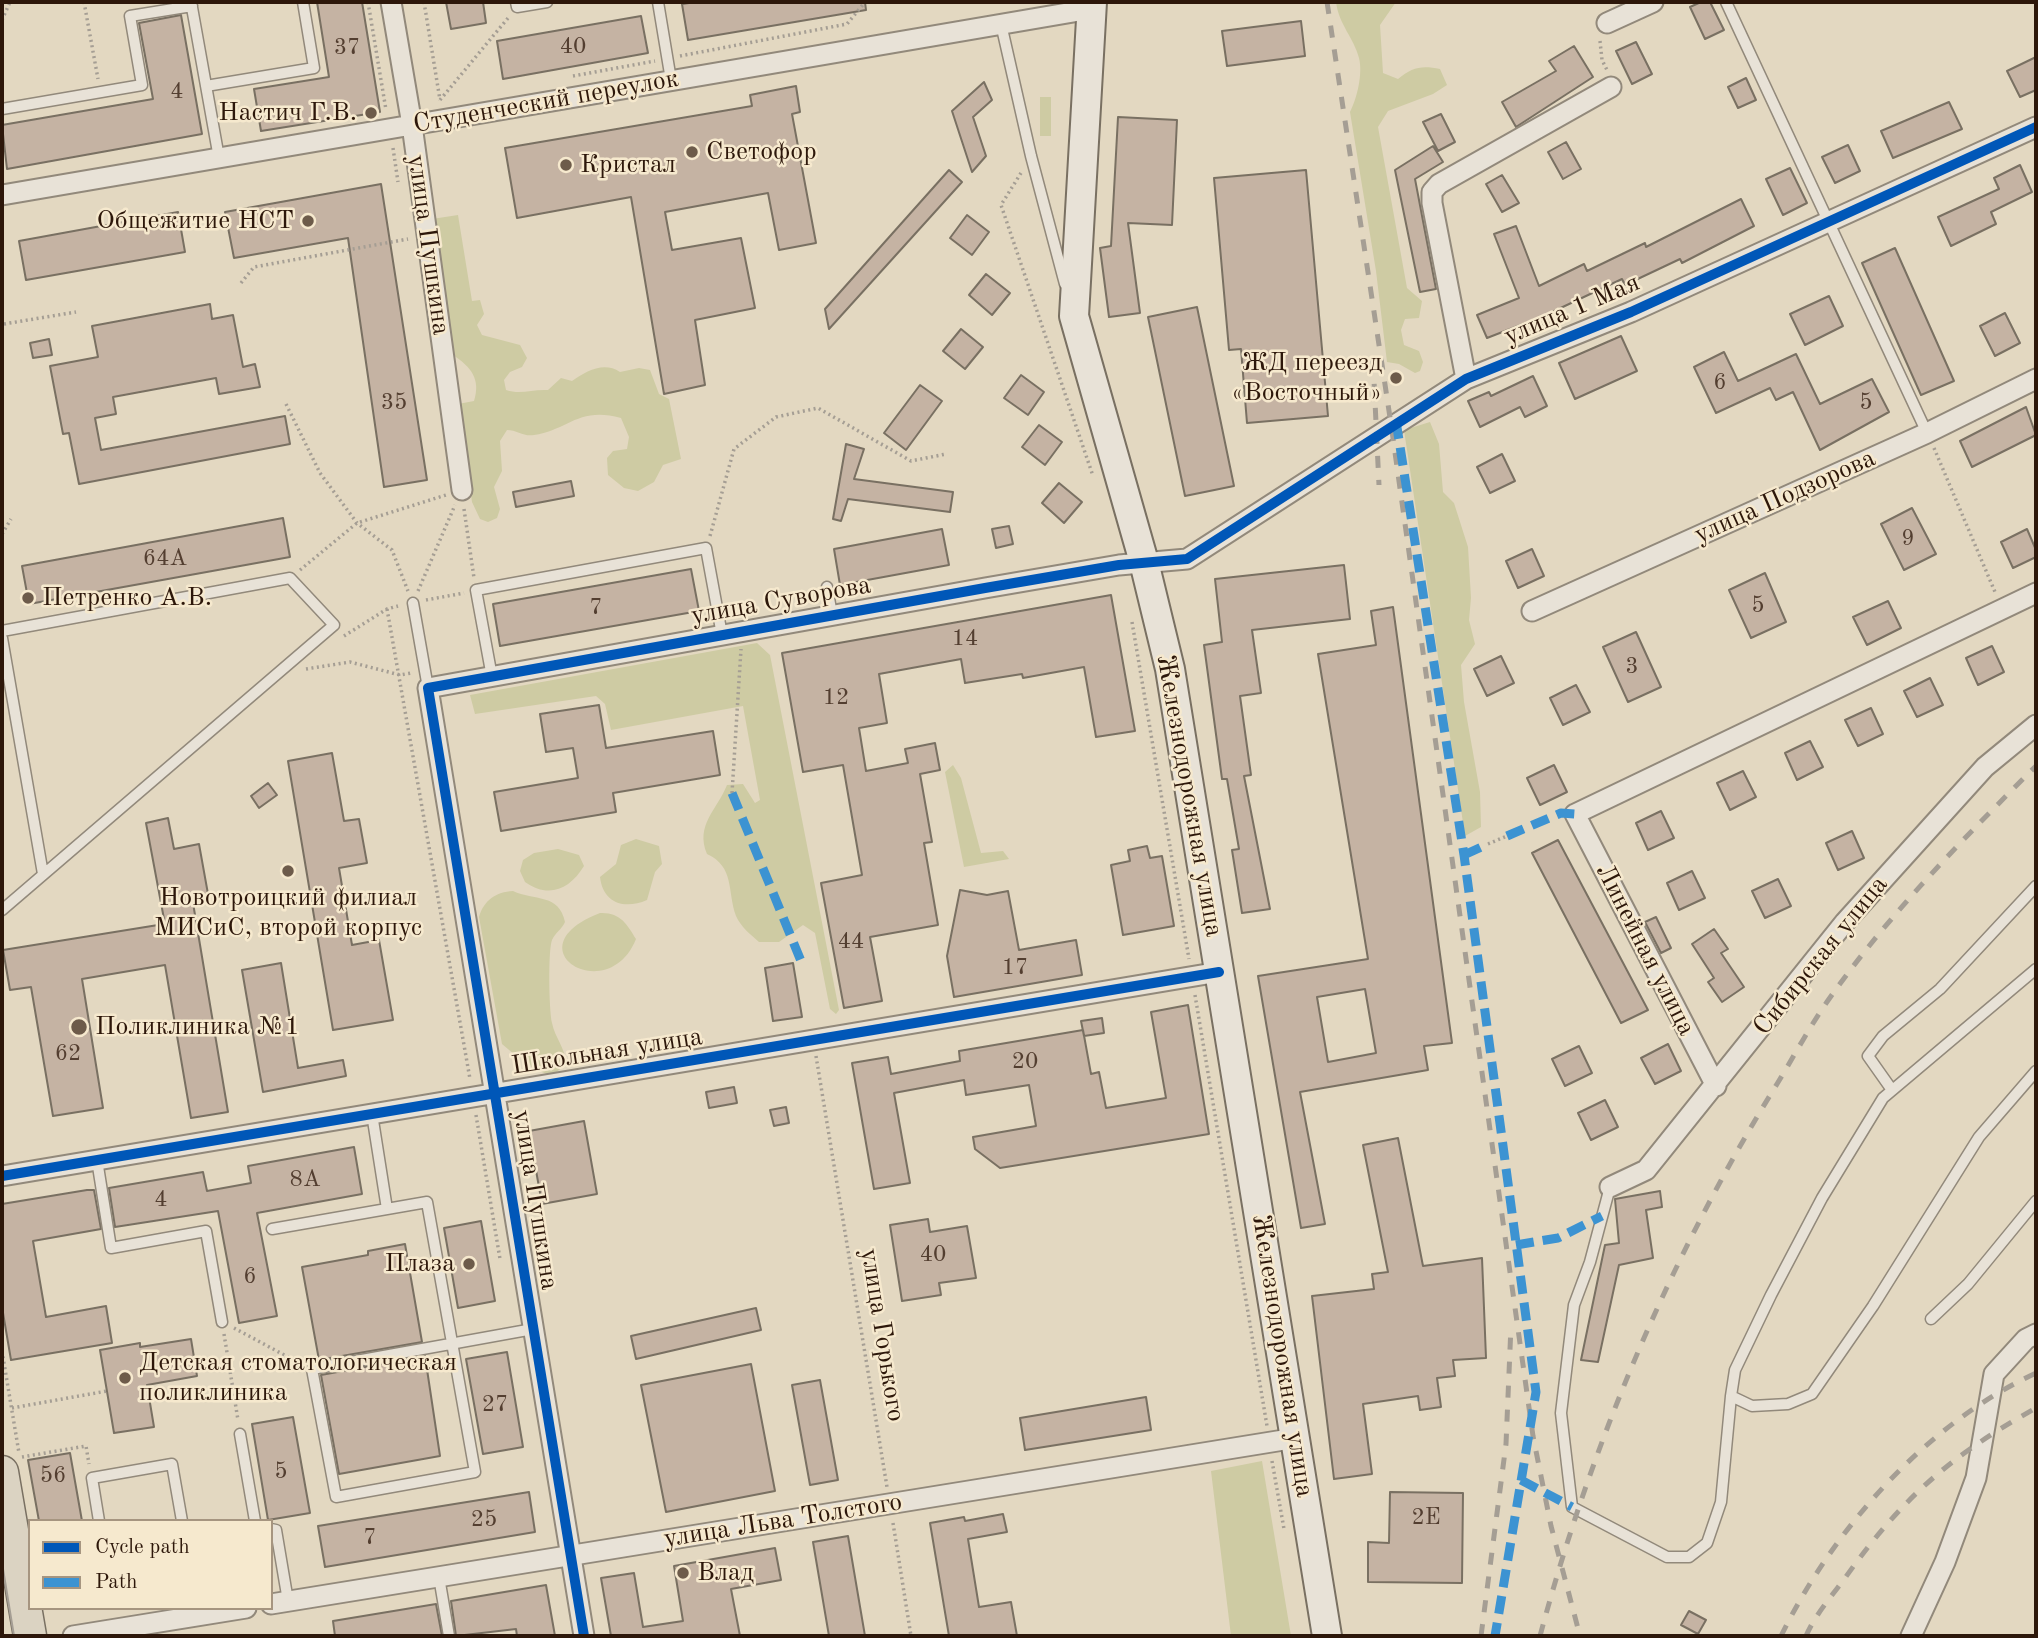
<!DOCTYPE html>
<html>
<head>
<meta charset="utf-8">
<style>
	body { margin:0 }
	#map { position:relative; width:2038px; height:1638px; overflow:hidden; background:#e3d8c1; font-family:"Old Standard TT",serif }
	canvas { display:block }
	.frame { position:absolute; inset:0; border:4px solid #2d170a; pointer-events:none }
	.legend { position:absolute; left:28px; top:1519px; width:245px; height:91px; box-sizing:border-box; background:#f6e9ce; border:2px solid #a69580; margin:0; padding:9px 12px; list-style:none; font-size:21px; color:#2d170a }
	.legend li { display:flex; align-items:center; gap:14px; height:35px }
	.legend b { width:35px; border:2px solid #a69580 }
</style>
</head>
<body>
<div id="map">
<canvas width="2038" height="1638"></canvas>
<div class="frame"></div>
<ul class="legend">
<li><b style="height:9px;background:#0057b8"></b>Cycle path</li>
<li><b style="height:9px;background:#3c93d2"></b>Path</li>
</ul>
</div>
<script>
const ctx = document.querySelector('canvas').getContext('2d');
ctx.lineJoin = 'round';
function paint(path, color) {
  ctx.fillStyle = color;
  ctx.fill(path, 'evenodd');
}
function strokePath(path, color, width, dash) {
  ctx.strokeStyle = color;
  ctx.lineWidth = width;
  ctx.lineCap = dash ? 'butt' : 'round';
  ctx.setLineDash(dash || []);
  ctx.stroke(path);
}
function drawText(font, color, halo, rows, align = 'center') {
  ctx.font = font + ' "Old Standard TT",serif';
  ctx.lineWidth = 5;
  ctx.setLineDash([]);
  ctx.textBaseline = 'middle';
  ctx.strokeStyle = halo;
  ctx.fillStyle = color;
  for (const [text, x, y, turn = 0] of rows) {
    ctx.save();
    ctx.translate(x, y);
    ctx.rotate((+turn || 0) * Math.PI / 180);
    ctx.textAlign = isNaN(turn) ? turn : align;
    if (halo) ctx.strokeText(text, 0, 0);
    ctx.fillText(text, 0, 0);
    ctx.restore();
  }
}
const green = new Path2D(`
	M1336 2H1396L1380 25 1383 73 1398 79C1412 67 1422 65 1440 69L1447 85 1433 94 1388 111 1378 127 1407 288 1422 301 1419 318 1405 319 1401 330 1404 345 1419 351 1423 362 1420 371 1415 373 1399 364 1387 362 1376 271 1350 112C1357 98 1363 74 1359 58 1354 38 1339 25 1336 2Z
	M1040 97H1051V136H1040Z
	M458 215 472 301 480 300 484 314 477 325 482 335 520 345 527 358 522 367 510 372 504 380 506 390C521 395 532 389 548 390L561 378 572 381C586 371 604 361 620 372L639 368 650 370 659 394 669 399 681 459 663 465 654 482 638 491 624 488 608 475 607 458 613 451 627 449 629 437 621 418C579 406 568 430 534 435 524 437 517 430 507 430L500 441 502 471 494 487 500 509 497 518 488 522 480 519 472 502 458 404 474 401C481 379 471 367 453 355L432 219Z
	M1430 422 1439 444 1443 492 1454 503 1468 547 1471 598 1469 620 1475 644 1461 665 1464 702 1480 792 1481 827 1465 836 1404 430Z
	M757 643 770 655 839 1010 836 1014 830 1009 815 933 803 925 779 942H759C750 934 741 927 736 916 727 891 735 867 707 854 695 825 717 810 727 785L743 784 755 803 760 800 743 706 611 730 605 704 596 696 475 714 470 695Z
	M953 765 961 778 981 853 1003 851 1009 859 964 867 945 772Z
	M636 839 659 846 662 864 655 872 647 900C624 910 603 903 600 877L616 864 621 845Z
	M558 849 579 855 584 866C570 889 549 899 525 882L520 871 523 860 534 853Z
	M513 891C534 901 559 893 565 922 562 929 555 933 552 940 548 950 549 1010 552 1023 555 1038 566 1049 566 1064L552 1076 532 1068 527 1058 515 1055 502 1044 479 917C484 900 496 892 513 891Z
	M600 913C620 912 627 924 636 939 608 1009 509 948 600 913Z
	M1262 1461 1291 1636H1231L1211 1471Z`);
const building = new Path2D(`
	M317 2H362L380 112 261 131 254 89 329 77Z
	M446 2H483L486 23 451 29Z
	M696 2H865L866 10 688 40 682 4Z
	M1701 2H1710L1724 30 1705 39 1690 7Z
	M181 15 202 134 7 169 2 125 153 99 139 23Z
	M641 16 648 53 503 79 497 41Z
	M1301 21 1305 56 1227 66 1222 31Z
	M1636 42 1652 74 1632 84 1616 51Z
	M1574 46 1593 77 1516 127 1502 102 1556 71 1549 61Z
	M2036 57V90L2020 97 2007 71Z
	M1746 78 1756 100 1738 108 1728 87Z
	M984 82 992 100 973 117 986 156 972 172 952 111Z
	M796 86 800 112 792 114 816 243 779 250 768 193 665 212 672 250 741 238 755 308 695 320 705 385 664 394 631 197 517 218 505 148 752 106 750 95Z
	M1949 102 1962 129 1893 158 1881 131Z
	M1441 114 1455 142 1438 151 1423 122Z
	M1118 117 1177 120 1172 225 1128 223 1140 313 1109 317 1100 248 1111 246Z
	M1566 142 1581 169 1563 179 1548 152Z
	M1848 145 1860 171 1835 183 1822 157Z
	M1433 146 1443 162 1415 179 1436 289 1420 292 1395 170Z
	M2020 165 2032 192 1991 212 1996 224 1951 246 1938 217 1999 189 1994 178Z
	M1790 168 1807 203 1783 215 1766 179Z
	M949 170 962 182 829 329 825 309Z
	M1306 170 1328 416 1247 423 1241 349 1229 350 1214 178Z
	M1502 175 1519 203 1502 212 1486 184Z
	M381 184 427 480 384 487 348 238 234 258 225 212Z
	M1741 199 1754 226 1682 263 1680 259 1625 285 1622 279 1550 313 1553 321 1531 330 1528 322 1487 338 1477 315 1519 298 1494 234 1516 226 1539 286 1584 264 1587 271 1645 243 1646 247Z
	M178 212 185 252 26 280 19 241Z
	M967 215 989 232 972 255 950 238Z
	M1895 248 1954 381 1921 395 1862 263Z
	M986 274 1010 293 992 315 969 295Z
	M1829 296 1843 326 1805 345 1790 314Z
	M210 304 212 319 233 315 243 367 255 364 260 387 219 394 216 378 113 397 116 414 95 418 101 450 285 416 290 444 79 484 69 433 63 434 50 366 98 357 92 326Z
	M1197 307 1234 486 1185 496 1148 317Z
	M2005 313 2020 343 1995 356 1980 326Z
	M961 329 983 347 965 369 943 351Z
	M1621 336 1637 371 1575 399 1559 363Z
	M49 339 52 355 33 358 30 343Z
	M1724 352 1738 381 1796 354 1820 404 1872 379 1889 412 1820 450 1793 392 1776 400 1770 388 1716 413 1694 367Z
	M1021 375 1044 392 1028 415 1004 398Z
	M1533 376 1547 406 1525 417 1520 407 1480 427 1468 401 1489 392 1491 396Z
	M920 385 942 401 906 450 884 433Z
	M2026 407 2036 435 1972 467 1960 441Z
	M1039 425 1062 442 1045 465 1022 447Z
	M846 444 864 449 854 479 953 492 950 512 848 499 841 521 833 519Z
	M1502 454 1515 481 1490 493 1477 467Z
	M571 481 574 496 516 507 513 492Z
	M1059 483 1082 502 1064 523 1042 503Z
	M1912 508 1936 554 1904 570 1881 524Z
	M283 518 290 557 29 604 22 566Z
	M1009 526 1013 544 996 548 992 529Z
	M942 529 949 565 840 585 834 549Z
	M2027 529 2036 550V557L2013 568 2001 542Z
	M1532 549 1544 576 1518 588 1506 561Z
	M1344 565 1350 619 1252 630 1261 693 1240 696 1251 775 1244 776 1270 909 1242 913 1232 850 1239 849 1227 779H1222L1204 645 1222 642 1215 579Z
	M691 569 699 611 500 646 493 604Z
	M1765 573 1786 622 1751 638 1729 590Z
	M1111 595 1135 731 1096 737 1084 667 1023 678 1022 674 965 683 961 659 879 674 887 723 859 728 866 771 908 763 905 749 935 743 940 770 920 774 932 842 924 843 938 925 870 937 882 1001 844 1008 821 883 862 875 843 765 803 772 782 653Z
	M1888 601 1901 628 1867 645 1853 617Z
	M1393 607 1452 1043 1424 1046 1428 1070 1300 1092 1325 1224 1301 1228 1258 976 1368 959 1318 654 1376 645 1371 611ZM1365 989 1376 1053 1328 1062 1317 997Z
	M1636 632 1661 687 1628 702 1603 647Z
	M1992 646 2004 672 1978 685 1966 658Z
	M1501 656 1514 683 1487 696 1474 669Z
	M1930 678 1943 705 1917 717 1904 691Z
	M1576 685 1590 712 1563 725 1550 698Z
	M599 705 606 748 713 731 720 775 613 793 616 812 501 831 494 792 578 778 573 748 546 752 540 714Z
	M1871 708 1883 734 1858 746 1845 720Z
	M1810 741 1823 767 1797 780 1785 753Z
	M332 753 344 821 359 819 367 863 339 868 352 945 379 940 393 1020 333 1030 288 761Z
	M1554 765 1567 792 1540 805 1527 778Z
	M1743 771 1756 797 1730 810 1717 783Z
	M268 783 277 795 259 808 251 796Z
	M1661 811 1674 838 1648 850 1636 823Z
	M168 818 174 849 199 844 208 894 192 897 228 1112 191 1118 165 965 82 979 103 1108 53 1116 31 987 10 990 3 950 158 925 157 920 164 919 146 823Z
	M1852 831 1864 858 1838 870 1826 843Z
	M1558 840 1648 1010 1621 1023 1532 853Z
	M1147 846 1150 858 1162 856 1174 926 1123 935 1111 865 1130 861 1128 850Z
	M1692 871 1705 898 1679 910 1667 883Z
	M1778 879 1791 906 1765 918 1752 891Z
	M960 890 987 895 1008 891 1019 950 1076 940 1082 975 954 997 947 956Z
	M1656 917 1671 948 1661 953 1645 922Z
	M1714 929 1728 949 1721 953 1744 987 1722 1002 1708 982 1714 978 1692 944Z
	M281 963 298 1068 343 1060 346 1076 263 1092 242 970Z
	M793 963 802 1017 773 1021 765 968Z
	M1188 1005 1209 1134 1000 1168 975 1149 973 1137 1036 1126 1029 1085 966 1095 964 1080 894 1093 910 1183 874 1189 852 1063 888 1057 891 1074 960 1061 959 1051 1083 1030 1091 1074 1099 1072 1106 1108 1166 1098 1151 1012Z
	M1102 1018 1104 1033 1084 1036 1081 1021Z
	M1668 1044 1681 1071 1655 1084 1641 1058Z
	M1579 1046 1592 1073 1565 1086 1552 1059Z
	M734 1087 737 1103 709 1108 706 1092Z
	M1605 1100 1618 1127 1591 1140 1578 1113Z
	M786 1107 789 1123 774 1126 770 1110Z
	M584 1121 597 1194 542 1204 529 1131Z
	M1398 1138 1423 1266 1482 1258 1486 1358 1453 1360 1455 1376 1437 1378 1441 1407 1420 1410 1418 1396 1363 1404 1372 1474 1334 1479 1312 1296 1374 1289 1372 1274 1388 1272 1363 1145Z
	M354 1147 362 1194 257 1213 277 1316 239 1323 218 1211 115 1227 109 1188 203 1172 207 1191 251 1183 248 1166Z
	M87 1190H94L101 1229 33 1241 46 1317 106 1306 112 1343 11 1360 2 1307V1204Z
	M1660 1191 1662 1207 1646 1210 1653 1258 1619 1265 1598 1362 1581 1360 1605 1245 1619 1243 1615 1199Z
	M928 1219 930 1232 967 1226 976 1278 939 1283 941 1295 902 1301 890 1225Z
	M481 1221 495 1301 458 1308 444 1228Z
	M405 1244 422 1342 319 1360 302 1267 368 1255V1251Z
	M756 1308 761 1330 636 1359 631 1336Z
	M191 1339 197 1376 147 1385 154 1427 114 1433 100 1350 140 1343V1347Z
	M507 1352 523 1447 483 1454 466 1359Z
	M425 1356 440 1456 339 1474 321 1375Z
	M751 1364 775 1491 666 1512 641 1385Z
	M820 1380 838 1480 810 1485 792 1385Z
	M1146 1397 1151 1430 1025 1450 1020 1418Z
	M293 1417 310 1513 268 1520 252 1424Z
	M70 1453 82 1521H39L28 1460Z
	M529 1492 535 1532 325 1567 318 1526Z
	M1390 1492 1463 1493 1462 1583 1368 1582V1542L1389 1543Z
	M1003 1514 1007 1532 968 1539 979 1607 1011 1602 1017 1636H949L930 1523 964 1517 965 1521Z
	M848 1536 865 1636H829L813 1542Z
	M775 1548 781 1580 731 1589 740 1636H611L601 1578 634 1573 643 1627 683 1621 674 1566Z
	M546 1585 555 1636H517L516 1629 456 1636 451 1601Z
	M436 1604 442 1636H335L333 1621Z
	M1689 1611 1706 1620 1698 1634 1681 1625Z`);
const path = new Path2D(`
	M84 2 98 79
	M368 2 386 110
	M424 2 440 100
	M2 20 10 2
	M1600 41 1602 60 1607 70
	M680 56 847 24 865 2
	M573 76 655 61
	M440 100 508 18
	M393 148 398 182
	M1021 173 1001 205 1093 476
	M241 283 254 267 408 239
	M4 324 76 312
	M286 404 320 473 357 523 392 550 408 591
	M1934 448 1995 592
	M464 509 474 578
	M2 534 11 519
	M710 536 734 449 776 417 818 408 911 461 946 454
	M300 570 357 523 446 495
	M418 591 455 505
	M426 600 464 593
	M387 609 470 1079
	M1132 622 1189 959
	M344 636 387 609 398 606
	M306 669 350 662 400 675 411 673
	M732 793 741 649
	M1488 844 1507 836
	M1195 995 1267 1426
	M816 1056 887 1487
	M476 1115 500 1259
	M234 1328 301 1364
	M224 1334 238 1420
	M2 1351 19 1453
	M12 1408 107 1391
	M22 1457 86 1446 89 1464
	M1272 1461 1284 1529
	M893 1523 911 1636`);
const service = new Path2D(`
	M191 2 219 158
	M516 2 517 7 547 2
	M658 2 671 80
	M1726 2 1927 433
	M1001 24 1031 156 1065 284
	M206 86 314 68 303 2
	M2 109 142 85 130 16 192 6
	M827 587 832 615
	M413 603 428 688
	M2 631 290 578 334 625 2 910
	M2 638 43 874
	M492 677 476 590 706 548 722 635
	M2036 969 1883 1098 1822 1198 1771 1295 1735 1370 1731 1396 1752 1406 1788 1404 1812 1394 1873 1306 1979 1137 2036 1071
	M1892 1090 1868 1056 1883 1036 1940 989 2036 886
	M372 1114 387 1209
	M97 1160 111 1248 206 1231 222 1322
	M1610 1187 1590 1262 1574 1305 1561 1413 1572 1507 1667 1557H1689L1707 1543 1721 1502 1731 1396
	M272 1229 427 1202 475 1472 336 1497 312 1369 533 1329
	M1931 1319 1968 1284 2036 1201
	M240 1434 255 1521
	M99 1521 92 1478 172 1464 182 1521
	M271 1529 276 1530 288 1601
	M439 1577 449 1636`);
const minor = new Path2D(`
	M391 2 412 125 462 490
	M1607 23 1653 2
	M2 195 1091 9
	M1466 379 1432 203V192L1439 184 1611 87
	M1532 611 1927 433 2036 379
	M1716 1086 1575 814 2036 593
	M2 1176 1219 972
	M1610 1187 1646 1170 1845 922 1985 767 2036 725
	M271 1604 1296 1438
	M73 1636 246 1608
	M584 1636 428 688 985 588 1119 565 1187 559 1466 379 1631 312 2036 127
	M1911 1636 1945 1562 1976 1478 1994 1374 2026 1339 2036 1334`);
const secondary = new Path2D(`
	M1092 2 1074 316 1144 562 1170 669 1327 1636`);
const primary = new Path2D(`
	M2 1472 30 1636`);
const tram = new Path2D(`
	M2 1563 14 1636`);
const rail = new Path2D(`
	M1327 2 1391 424 1533 1436 1551 1526 1580 1636
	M1373 360 1379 485
	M1481 1636 1506 1444 1511 1326
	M1540 1636C1592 1442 1671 1255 1777 1084 1794 1056 1810 1026 1829 999 1889 914 1963 839 2036 766
	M1781 1636C1834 1528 1926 1424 2036 1373
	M1806 1636C1815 1615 1831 1597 1845 1578 1902 1498 1950 1456 2036 1408`);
const quiet = new Path2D(`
	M1396 421 1464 855 1536 1392 1495 1636
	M732 793 801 961
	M1507 836 1561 813 1575 814
	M1464 855 1488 844
	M1516 1245 1558 1238 1602 1216
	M1521 1480 1572 1507`);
const cycleway = new Path2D(`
	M2 1176 1219 972
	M584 1636 428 688 985 588 1119 565 1187 559 1466 379 1631 312 2036 127`);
const markers = [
	[371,113,7,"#6d5b4a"],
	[692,152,7,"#6d5b4a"],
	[566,165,7,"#6d5b4a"],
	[308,221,7,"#6d5b4a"],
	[1396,378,7,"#6d5b4a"],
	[28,598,7,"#6d5b4a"],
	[288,871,7,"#6d5b4a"],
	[79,1027,9,"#6d5b4a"],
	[469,1264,7,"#6d5b4a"],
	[125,1378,7,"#6d5b4a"],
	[683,1573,7,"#6d5b4a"]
];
const numberNames = [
	["40",573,47],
	["37",347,48],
	["4",177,92],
	["6",1720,383],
	["35",394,403],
	["5",1866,403],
	["9",1908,539],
	["64А",165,559],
	["5",1758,606],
	["7",596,608],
	["14",965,639],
	["3",1632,667],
	["12",836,698],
	["44",851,942],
	["17",1015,968],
	["62",68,1054],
	["20",1025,1062],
	["8А",305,1180],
	["4",161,1200],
	["40",933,1255],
	["6",250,1277],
	["27",495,1405],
	["5",281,1472],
	["56",53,1476],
	["2Е",1426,1518],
	["25",484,1520],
	["7",370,1538]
];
const streetNames = [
	["Студенческий переулок",546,102,-10],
	["улица Пушкина",428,245,82],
	["улица 1 Мая",1572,310,-23],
	["улица Подзорова",1785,497,-24],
	["улица Суворова",781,601,-10],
	["Железнодорожная улица",1189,796,80],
	["Линейная улица",1645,950,63],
	["Сибирская улица",1821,956,-51],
	["Школьная улица",607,1052,-9],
	["улица Пушкина",535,1200,81],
	["улица Горького",882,1335,81],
	["Железнодорожная улица",1282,1356,81],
	["улица Льва Толстого",783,1521,-9]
];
const poiNames = [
	["Настич Г.В.",357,113,"right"],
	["Светофор",706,152],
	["Кристал",580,165],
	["Общежитие НСТ",294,221,"right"],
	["ЖД переезд",1382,363,"right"],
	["«Восточный»",1382,393,"right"],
	["Петренко А.В.",42,598],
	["Новотроицкий филиал",288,898,"center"],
	["МИСиС, второй корпус",288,928,"center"],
	["Поликлиника №1",95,1027],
	["Плаза",455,1264,"right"],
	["Детская стоматологическая",139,1363],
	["поликлиника",139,1393],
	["Влад",697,1573]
];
paint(green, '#cecba3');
paint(building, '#c5b3a3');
strokePath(building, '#797062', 2);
strokePath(service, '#92897b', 13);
strokePath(minor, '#92897b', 23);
strokePath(secondary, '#797062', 32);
strokePath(primary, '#797062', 35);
strokePath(path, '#a59e94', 3.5, [2, 3.5]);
strokePath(service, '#e8e2d7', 10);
strokePath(minor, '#e8e2d7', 19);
strokePath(secondary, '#e8e2d7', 28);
strokePath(primary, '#dbd3c2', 32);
strokePath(tram, '#a59e94', 2);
strokePath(rail, '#a59e94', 5, [12, 12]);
strokePath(quiet, '#3c93d2', 9, [18, 9]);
strokePath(cycleway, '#0057b8', 10);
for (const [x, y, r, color] of markers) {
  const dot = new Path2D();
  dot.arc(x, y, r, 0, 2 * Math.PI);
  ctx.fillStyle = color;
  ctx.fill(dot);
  strokePath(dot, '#f6e9ce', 2.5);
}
drawText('23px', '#533e30', null, numberNames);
drawText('26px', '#2d170a', '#f6e9ce', streetNames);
drawText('26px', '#2d170a', '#f6e9ce', poiNames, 'left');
</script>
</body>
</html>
